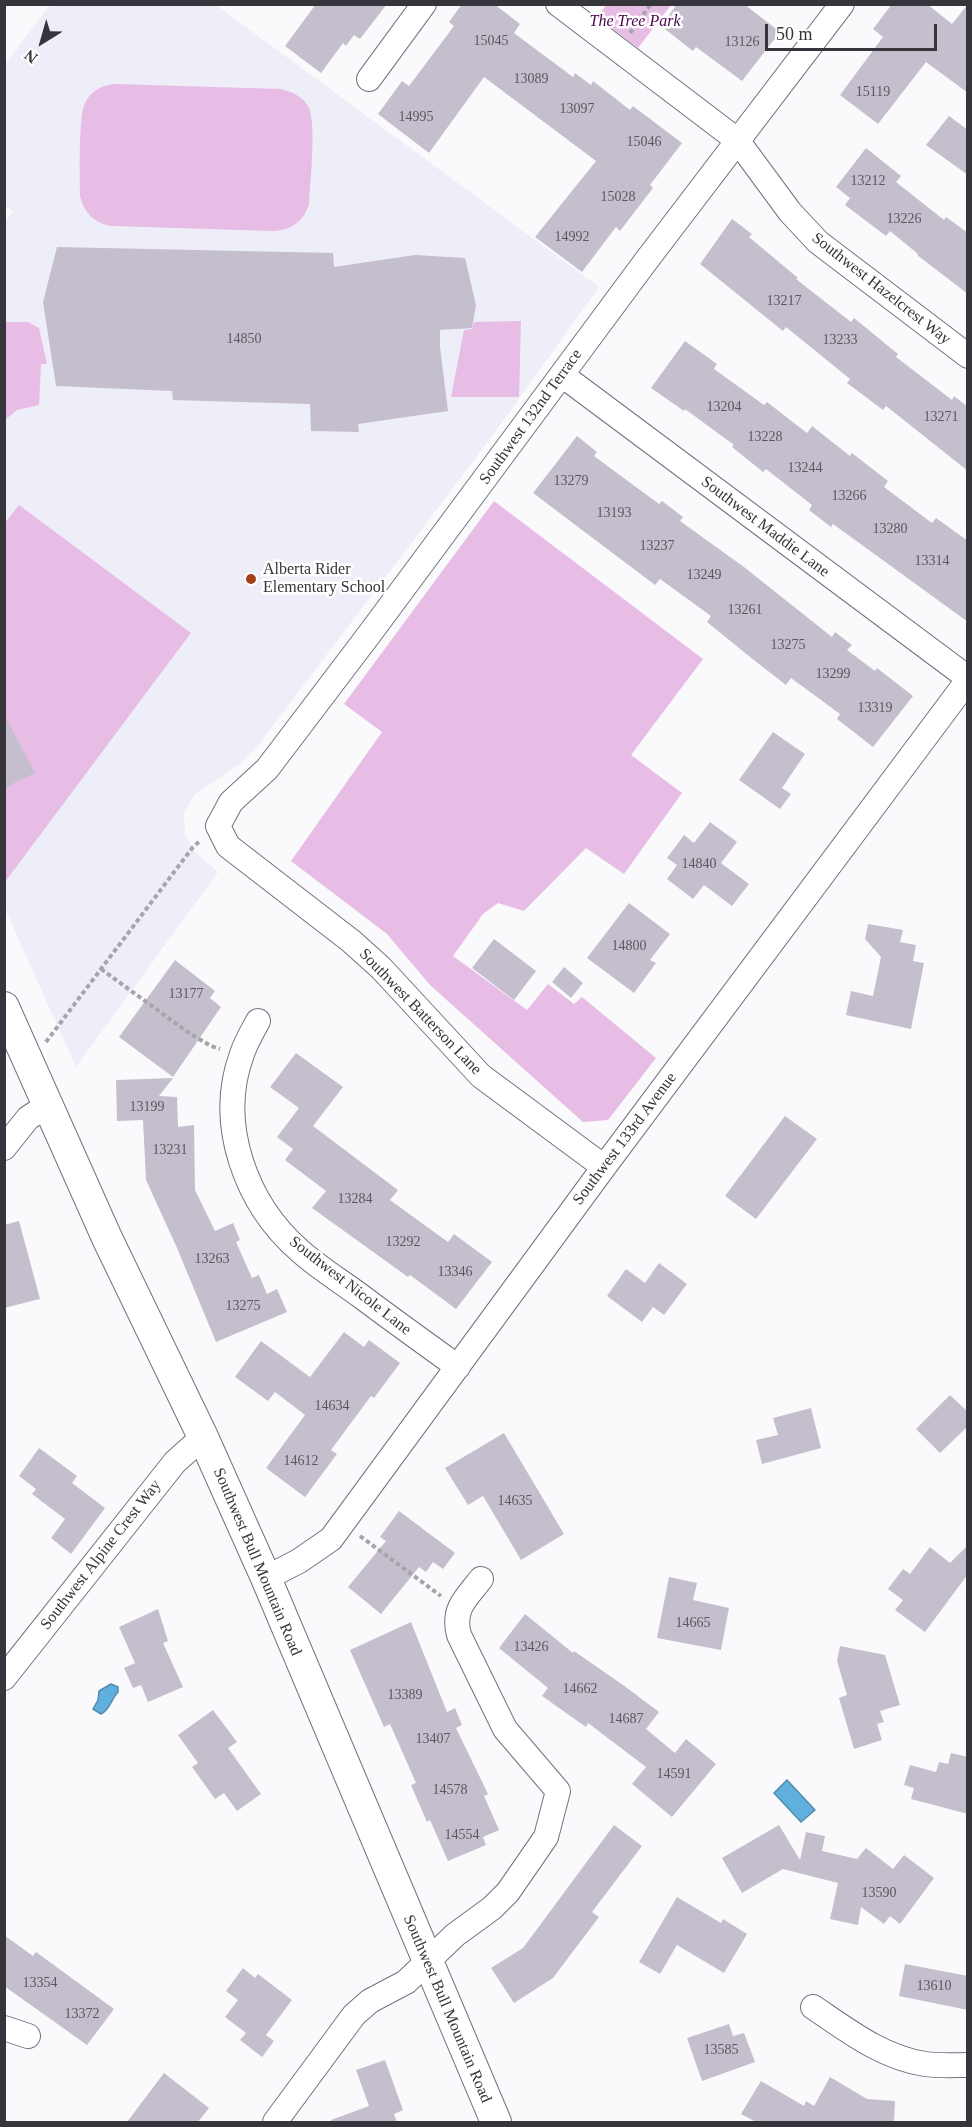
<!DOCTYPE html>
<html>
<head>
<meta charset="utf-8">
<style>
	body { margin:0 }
	#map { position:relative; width:972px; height:2127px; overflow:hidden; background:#fafafd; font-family:Georgia,serif }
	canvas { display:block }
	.frame { position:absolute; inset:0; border:6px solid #35353b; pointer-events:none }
	.north { position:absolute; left:12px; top:12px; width:60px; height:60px; -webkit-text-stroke:4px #fff; paint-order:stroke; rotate:217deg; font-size:16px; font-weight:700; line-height:24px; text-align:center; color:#35353b }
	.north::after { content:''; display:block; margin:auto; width:21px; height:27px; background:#35353b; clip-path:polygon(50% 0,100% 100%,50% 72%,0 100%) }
	.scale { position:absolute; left:765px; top:24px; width:172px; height:27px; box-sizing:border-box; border:3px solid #35353b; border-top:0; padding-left:8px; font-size:18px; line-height:21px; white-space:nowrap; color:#35353b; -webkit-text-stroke:4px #fff; paint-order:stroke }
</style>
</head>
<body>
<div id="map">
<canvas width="972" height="2127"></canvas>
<div class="frame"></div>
<div class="north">N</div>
<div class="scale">50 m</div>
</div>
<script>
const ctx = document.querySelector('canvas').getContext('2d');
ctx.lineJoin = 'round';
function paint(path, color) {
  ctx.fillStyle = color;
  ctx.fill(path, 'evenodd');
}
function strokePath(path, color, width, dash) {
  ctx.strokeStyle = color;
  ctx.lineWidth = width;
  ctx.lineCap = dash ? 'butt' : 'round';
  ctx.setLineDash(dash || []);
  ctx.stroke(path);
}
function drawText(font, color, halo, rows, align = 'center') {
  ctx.font = font + ' Georgia,serif';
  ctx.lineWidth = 5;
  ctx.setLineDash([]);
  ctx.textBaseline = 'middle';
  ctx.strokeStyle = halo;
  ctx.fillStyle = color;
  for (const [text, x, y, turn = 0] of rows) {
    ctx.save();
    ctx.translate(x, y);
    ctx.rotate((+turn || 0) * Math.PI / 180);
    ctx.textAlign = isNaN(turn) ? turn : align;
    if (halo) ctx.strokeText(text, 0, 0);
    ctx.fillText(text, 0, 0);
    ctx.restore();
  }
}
const built = new Path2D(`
	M50 5H216L599 287 495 432 257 747 240 764 194 795 184 814 185 834 194 851 218 872 76 1067 5 909V882L191 633 19 505 5 524 4 223 13 212 5 205 4 66Z`);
const green = new Path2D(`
	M607 4H671V5L638 48 597 17Z
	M115 84 281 89C292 92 302 96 308 106 317 122 310 183 309 204 304 221 292 230 274 231L112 226C95 224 84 213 80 196 80 176 78 119 85 103 91 91 102 85 115 84Z
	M521 321 519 397H451L464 330 472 329 474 322Z
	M5 322H28L39 328 47 364H41L39 405 17 410 5 420Z
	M494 501 703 659 631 755 682 793 624 874 586 848 524 911 498 903 483 914 453 956 527 1010 548 984 574 1004 582 997 656 1058 608 1120 583 1122 430 985 387 934 291 861 382 732 344 704Z
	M19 505 191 633 5 882 4 524Z`);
const water = new Path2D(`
	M111 1684 118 1687V1692C111 1699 110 1710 101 1714L93 1709 98 1700 99 1691Z
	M787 1780 815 1810 801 1822 774 1793Z`);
const building = new Path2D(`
	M316 4H387L360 39 354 35 346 46 343 43 321 73 285 46Z
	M462 4H494L520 24 514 33 573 77 575 73 591 85 593 81 630 110 633 106 682 143 650 185 653 188 620 231 616 227 582 272 535 237 596 161 484 77 429 153 378 114 402 81 409 86 454 26 449 22Z
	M677 4H744L780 32 742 81 696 47 693 51 661 26Z
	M892 4H927L952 24 968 4V93L926 62 878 124 840 95 883 37 873 29Z
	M949 116 968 130V175L926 145Z
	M866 148 901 176 896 182 944 220 946 217 968 233V294L917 255 918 254 890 231 886 236 845 205 850 198 836 187Z
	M732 219 752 234 749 237 798 278 796 279 851 322 854 318 898 354 896 357 952 400 954 396 968 407V471L886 406 883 410 847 383 850 379 786 327 783 331 700 264Z
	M57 247 333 253 334 267 415 255 465 258 476 305 472 328 440 330V347L448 411 358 424 359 432 311 431 310 404 173 400 172 391 56 386 43 302Z
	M685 341 717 364 714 369 764 405 767 402 807 433 812 426 850 456 852 453 888 481 884 487 932 523 936 518 968 541V622L833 524 831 527 809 510 812 505 766 469 763 472 732 447 734 445 685 409 684 411 651 388Z
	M577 436 597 452 594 456 659 504 662 501 683 517 680 521 744 567 832 637 835 632 852 645 847 650 875 671 877 668 913 696 873 747 837 719 840 714 791 678 786 685 750 657 707 622 711 616 660 579 655 585 533 493Z
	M4 714 35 773 4 788Z
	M773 732 805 754 782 788 791 794 780 809 739 780Z
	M710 822 737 842 721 863 749 884 732 906 704 885 693 899 667 879 677 865 667 858 684 835 694 843Z
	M629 903 670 934 650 960 656 963 634 993 587 958Z
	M868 924 903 930 900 942 916 945 913 961 924 963 911 1029 846 1015 851 991 873 996 881 957 865 939Z
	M494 939 536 971 514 1000 472 968Z
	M175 960 215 991 210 998 221 1007 173 1077 119 1037Z
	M564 967 583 983 571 998 552 982Z
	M296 1053 343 1087 313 1126 398 1190 390 1200 448 1242 454 1234 492 1262 456 1309 410 1275 408 1277 312 1208 326 1191 285 1160 293 1149 277 1137 299 1108 270 1087Z
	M173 1078 159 1096 177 1097 178 1127 194 1125 195 1190 215 1231 233 1223 240 1240 236 1242 252 1278 259 1275 267 1294 277 1289 287 1312 216 1342 177 1248 146 1180 143 1120 117 1121 116 1080Z
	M785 1116 817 1139 756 1219 725 1196Z
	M19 1221 40 1299 4 1308V1225Z
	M659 1263 687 1284 664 1315 653 1307 642 1322 607 1296 626 1269 645 1283Z
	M344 1332 364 1347 369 1340 400 1363 374 1398 371 1396 331 1450 337 1454 305 1497 266 1468 305 1415 275 1392 268 1401 235 1377 261 1341 310 1377Z
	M950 1395 968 1412V1426L940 1453 916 1429Z
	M811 1408 821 1448 762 1464 756 1440 778 1435 773 1418Z
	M504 1433 564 1534 521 1560 483 1496 468 1505 445 1468Z
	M39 1448 77 1476 72 1483 105 1508 71 1554 51 1538 65 1519 32 1494 36 1489 19 1476Z
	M399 1511 455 1553 443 1569 433 1562 426 1572 419 1567 381 1614 348 1587 386 1541 380 1537Z
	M968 1545V1574L925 1632 895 1610 903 1600 888 1589 903 1569 910 1574 930 1547 950 1563Z
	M669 1577 697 1583 693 1600 729 1608 721 1650 657 1638Z
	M158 1609 168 1641 163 1643 183 1687 148 1702 141 1685 133 1688 124 1668 135 1663 119 1627Z
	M525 1614 573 1653 574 1651 623 1685 659 1712 646 1729 675 1753 686 1739 716 1764 672 1817 632 1784 646 1767 588 1723 586 1727 542 1696 548 1688 499 1648Z
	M411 1622 447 1712 455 1708 462 1725 456 1728 488 1794 484 1796 499 1830 483 1837 486 1845 448 1861 430 1820 427 1822 411 1785 416 1783 390 1724 384 1727 350 1650Z
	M840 1646 885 1655 900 1705 880 1711 884 1722 877 1724 882 1740 854 1749 839 1698 847 1695 837 1661Z
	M213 1710 237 1742 228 1748 261 1794 237 1811 224 1793 215 1799 192 1767 198 1763 178 1735Z
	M951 1753 968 1757V1814L911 1799 914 1788 904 1785 910 1765 936 1772 939 1762 948 1764Z
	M614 1825 642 1846 592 1912 599 1917 553 1978 514 2003 491 1968 523 1948Z
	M779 1825 800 1860 806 1832 825 1836 822 1851 857 1859 866 1848 893 1869 904 1855 934 1878 900 1924 890 1916 884 1924 861 1907 858 1925 830 1919 838 1883 783 1869 742 1893 722 1858Z
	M677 1897 721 1923 723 1919 747 1934 724 1973 677 1945 660 1974 639 1962Z
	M4 1935 33 1956 36 1952 114 2009 87 2045 4 1986Z
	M905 1964 968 1976V2010L899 1996Z
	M243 1968 255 1978 258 1974 292 2000 266 2035 274 2041 262 2057 240 2040 246 2033 225 2017 238 2000 226 1991Z
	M729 2024 733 2036 744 2033 755 2062 702 2081 687 2038Z
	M385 2060 403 2110 394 2114 397 2122H331V2120L369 2106 356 2070Z
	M164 2073 209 2108 198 2122H127Z
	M830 2077 867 2099 895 2101 894 2122H756L741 2114 761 2081 804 2106 806 2101 814 2106Z`);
const path = new Path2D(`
	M630 33 651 4
	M101 969 189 1033 211 1046 220 1049
	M46 1042 193 847 200 841
	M360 1536 441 1596`);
const minor = new Path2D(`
	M558 4 737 140 790 212 818 242 968 356
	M369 79 424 4
	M562 375 968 678
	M258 1021C252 1032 246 1042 242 1054 216 1124 246 1204 300 1251 319 1268 342 1282 362 1297 394 1321 426 1344 458 1367
	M4 1148 28 1118 48 1105
	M604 1167 481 1076 381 968 351 941 228 846 218 826 231 802 267 769 371 632 646 261 842 4
	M266 1578 299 1561 331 1539 604 1167 968 680
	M4 1678 175 1462 203 1437
	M813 2007C847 2030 883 2058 925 2064 939 2066 954 2065 968 2065
	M4 2028 28 2036
	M275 2122 354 2015 370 2001 406 1982 455 1935 492 1908 508 1892 546 1837 558 1791 505 1729 459 1635C452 1609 466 1598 481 1579`);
const major = new Path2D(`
	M4 1007 107 1238 203 1437 266 1578 496 2122`);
const markers = [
	[251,579,6,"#a43e19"]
];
const numberNames = [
	["15045",491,41],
	["13126",742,42],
	["13089",531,79],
	["15119",873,92],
	["13097",577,109],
	["14995",416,117],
	["15046",644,142],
	["13212",868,181],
	["15028",618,197],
	["13226",904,219],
	["14992",572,237],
	["13217",784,301],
	["14850",244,339],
	["13233",840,340],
	["13204",724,407],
	["13271",941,417],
	["13228",765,437],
	["13244",805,468],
	["13279",571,481],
	["13266",849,496],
	["13193",614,513],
	["13280",890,529],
	["13237",657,546],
	["13314",932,561],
	["13249",704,575],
	["13261",745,610],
	["13275",788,645],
	["13299",833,674],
	["13319",875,708],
	["14840",699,864],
	["14800",629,946],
	["13177",186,994],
	["13199",147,1107],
	["13231",170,1150],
	["13284",355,1199],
	["13292",403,1242],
	["13263",212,1259],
	["13346",455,1272],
	["13275",243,1306],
	["14634",332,1406],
	["14612",301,1461],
	["14635",515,1501],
	["14665",693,1623],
	["13426",531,1647],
	["14662",580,1689],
	["13389",405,1695],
	["14687",626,1719],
	["13407",433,1739],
	["14591",674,1774],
	["14578",450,1790],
	["14554",462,1835],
	["13590",879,1893],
	["13354",40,1983],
	["13610",934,1986],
	["13372",82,2014],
	["13585",721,2050]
];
const parkNames = [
	["The Tree Park",635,22]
];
const streetNames = [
	["Southwest Hazelcrest Way",881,289,38],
	["Southwest 132nd Terrace",531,417,-54],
	["Southwest Maddie Lane",765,527,37],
	["Southwest Batterson Lane",420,1012,46],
	["Southwest 133rd Avenue",625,1139,-53],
	["Southwest Nicole Lane",350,1286,38],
	["Southwest Alpine Crest Way",101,1555,-52],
	["Southwest Bull Mountain Road",257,1562,67],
	["Southwest Bull Mountain Road",447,2009,67]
];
const poiNames = [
	["Alberta Rider",263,570],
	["Elementary School",263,588]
];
paint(built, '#edeef7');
paint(green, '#e7bce5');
paint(water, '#5fb0dc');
strokePath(water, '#528bac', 1.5);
paint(building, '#c5bfcd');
strokePath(minor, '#71727f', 26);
strokePath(major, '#71727f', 32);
strokePath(path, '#a6a6aa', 4, [4.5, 3]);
strokePath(minor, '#fff', 24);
strokePath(major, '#fff', 30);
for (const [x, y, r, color] of markers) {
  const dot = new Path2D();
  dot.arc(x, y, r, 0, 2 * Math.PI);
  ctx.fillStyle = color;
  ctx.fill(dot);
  strokePath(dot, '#fff', 2);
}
drawText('14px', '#595860', null, numberNames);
drawText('italic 16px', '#4d044d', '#fff', parkNames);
drawText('16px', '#35353b', '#fff', streetNames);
drawText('16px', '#35353b', '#fff', poiNames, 'left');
</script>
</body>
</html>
